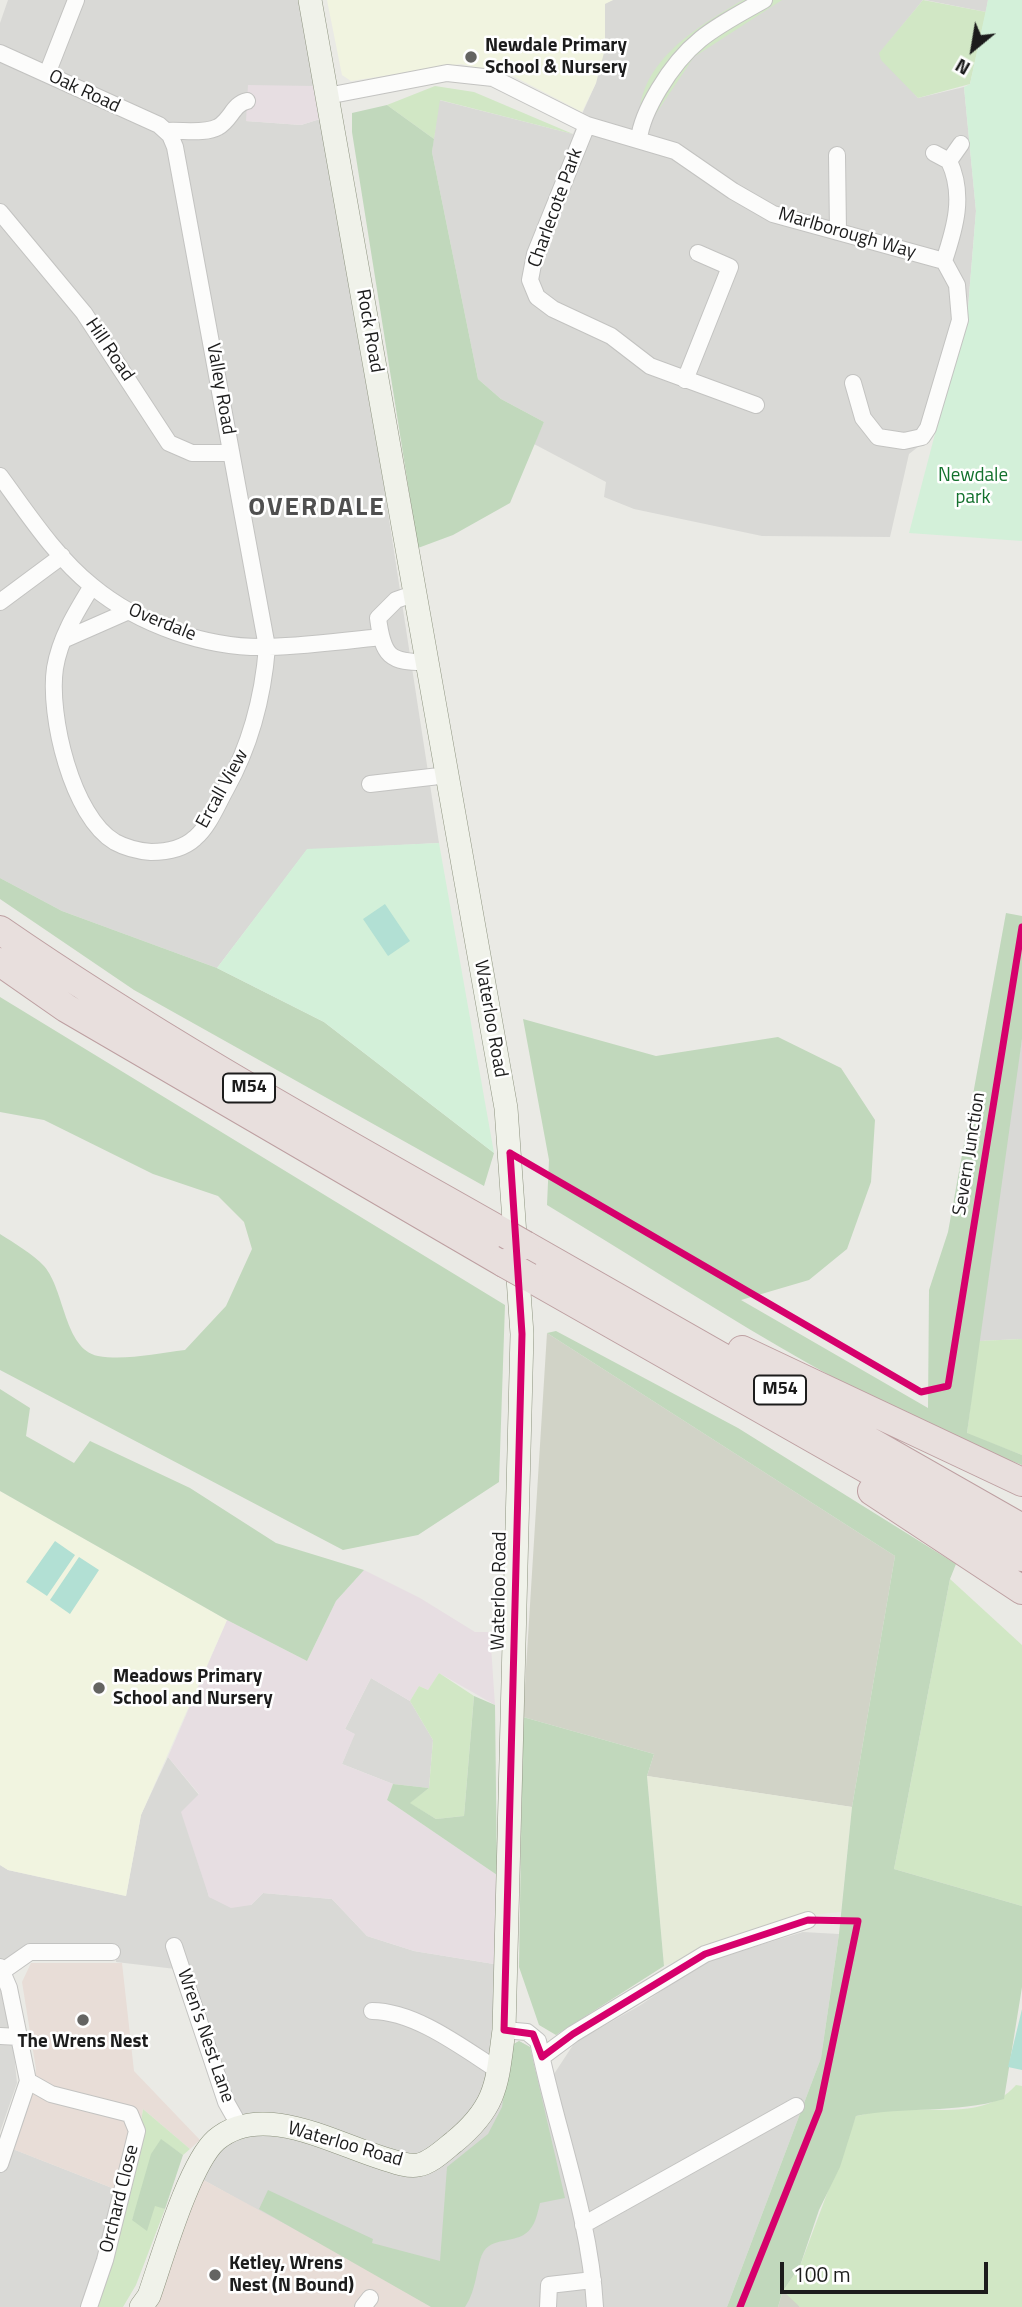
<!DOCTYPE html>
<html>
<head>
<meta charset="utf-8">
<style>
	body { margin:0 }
	#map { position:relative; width:1022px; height:2307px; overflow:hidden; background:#eaeae5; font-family:"Titillium Web",sans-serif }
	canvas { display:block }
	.north { position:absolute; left:938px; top:14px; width:70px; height:70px; -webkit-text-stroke:5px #fff; paint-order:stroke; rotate:210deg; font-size:19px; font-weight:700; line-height:28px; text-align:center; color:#1c1c1c }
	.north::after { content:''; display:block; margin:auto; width:24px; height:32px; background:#1c1c1c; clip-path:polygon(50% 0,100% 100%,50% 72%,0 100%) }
	.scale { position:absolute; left:780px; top:2262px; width:208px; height:32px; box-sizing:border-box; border:4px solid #1c1c1c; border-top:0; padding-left:9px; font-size:21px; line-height:24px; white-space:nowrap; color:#1c1c1c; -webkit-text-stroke:5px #fff; paint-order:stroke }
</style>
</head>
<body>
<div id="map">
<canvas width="1022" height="2307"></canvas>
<div class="north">N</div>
<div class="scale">100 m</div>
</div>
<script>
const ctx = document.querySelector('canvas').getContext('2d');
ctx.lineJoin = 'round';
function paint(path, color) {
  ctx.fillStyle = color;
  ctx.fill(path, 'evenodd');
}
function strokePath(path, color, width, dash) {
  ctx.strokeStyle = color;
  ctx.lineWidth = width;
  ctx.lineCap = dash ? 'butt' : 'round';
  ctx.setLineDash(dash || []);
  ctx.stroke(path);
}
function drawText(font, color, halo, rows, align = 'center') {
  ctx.font = font + ' "Titillium Web",sans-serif';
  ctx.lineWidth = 5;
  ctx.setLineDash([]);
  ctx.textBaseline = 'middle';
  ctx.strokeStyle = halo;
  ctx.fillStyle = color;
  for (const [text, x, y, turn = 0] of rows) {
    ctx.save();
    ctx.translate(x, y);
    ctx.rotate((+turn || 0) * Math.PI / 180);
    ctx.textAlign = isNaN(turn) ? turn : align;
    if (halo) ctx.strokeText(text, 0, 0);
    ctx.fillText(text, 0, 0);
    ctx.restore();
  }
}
const residential = new Path2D(`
	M8 0H300L315 86 246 121 301 125 320 119 383 480 439 843 307 850 217 968 62 911 0 878V23Z
	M613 0H923L880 53 918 98 964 87 976 211 968 308 928 439 909 454 890 537 762 536 634 509 604 497 606 482 534 444 544 422 501 399 478 379 432 152 439 100 573 134 596 83 605 3Z
	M925 0H988L986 12Z
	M1022 1039V1339L978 1341 1015 1077Z
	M371 1678 410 1701 433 1740 429 1788 393 1784 342 1764 354 1734 345 1729Z
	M168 1757 199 1795 204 1877 209 1897 251 1905 263 1893 332 1899 367 1936 414 1951 500 1965 493 2057 519 2041 530 2047 535 2071 554 2074 575 2042 639 2006 704 1962 803 1932 839 1934 821 2058 727 2307H431L198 2177 215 2152 236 2139 184 1970 116 1962 117 1946 25 1950 0 1965V1865L8 1870 126 1896 141 1815Z
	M0 1979 8 1994 17 2083 0 2132Z
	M0 2144 130 2195 98 2307H0Z`);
const commercial = new Path2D(`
	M31 1963H122L134 2071 200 2140 190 2149 143 2109 130 2195 10 2148 31 2095 36 2069 22 1982Z
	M198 2177 357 2263 431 2307H147Z`);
const industrial = new Path2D(`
	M248 85 315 86 320 119 301 125 246 121Z
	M364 1570 420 1598 475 1632H490L495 1705 439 1673 428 1690 419 1686 410 1701 371 1678 345 1729 355 1734 342 1764 393 1784 387 1800 497 1875 500 1965 414 1951 367 1936 332 1899 263 1893 251 1905 231 1908 209 1897 181 1812 199 1794 168 1757 227 1620 307 1661 336 1601Z`);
const education = new Path2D(`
	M327 0H613L605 4V49L596 83 582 112 513 76 461 64 351 81 342 75Z
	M0 1491 227 1620 141 1815 126 1896 8 1870 0 1865Z`);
const construction = new Path2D(`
	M547 1333 895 1556 852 1807 647 1776 654 1754 523 1717Z
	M783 2291 796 2301 800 2307H778Z`);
const farmland = new Path2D(`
	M647 1776 852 1807 841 1912 790 1917 664 1966Z`);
const grass = new Path2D(`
	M743 0H782L694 57 655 115 640 127C633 65 696 27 743 0Z
	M923 0 986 12 970 84 918 98 881 60 879 53Z
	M435 86 474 92 573 134 440 100 434 139 387 105Z
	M1022 1339V1455L967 1434 978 1341Z
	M950 1579 1022 1645V1906L894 1869Z
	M439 1673 474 1696 464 1816 436 1819 409 1803 429 1788 433 1740 410 1701 419 1686 428 1690Z
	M1016 2085 1022 2086V2307H800L783 2291 800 2266 856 2116C868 2114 881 2109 893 2109 935 2108 986 2119 1016 2085Z
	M143 2109 190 2149 183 2155 161 2140 132 2220 156 2205 165 2209 136 2285 123 2307H98L130 2195Z`);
const forest = new Path2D(`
	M387 105 434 139 432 152 478 379 501 399 544 422 510 503 453 535 418 548 352 132V113Z
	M0 878 62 911 217 968 324 1022 494 1153 484 1186 134 990 0 899Z
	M1006 913 1022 916V1039L967 1433 1022 1455V1465C853 1403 700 1297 547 1205L549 1160 523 1019 656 1056 778 1037 841 1068 875 1120 871 1182 847 1249 809 1280 741 1300 928 1408 929 1290 948 1232Z
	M0 997 505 1305 499 1482 418 1535 343 1550 0 1370V1234C14 1243 33 1254 44 1266 65 1290 64 1349 98 1356 125 1361 157 1353 185 1350L226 1306 252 1249 244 1222 218 1196 153 1174 44 1120 0 1112Z
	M556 1331 738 1428 956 1564 950 1579 894 1869 1022 1906V1987L1004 2099C955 2114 905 2106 856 2116L840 2167 819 2210 800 2266 783 2291 778 2307H727L821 2058 839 1934 852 1807 895 1556 547 1333Z
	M0 1389 30 1408 26 1436 74 1463 90 1441 190 1488 276 1543 364 1570 336 1601 307 1661 227 1620 0 1491Z
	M474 1696 495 1705 497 1875 387 1800 393 1784 429 1788 410 1803 436 1819 464 1816Z
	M523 1717 654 1754 647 1776 664 1966 556 2035 539 2025 519 1967Z
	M519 2041 530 2047 565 2198 540 2203C538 2211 536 2222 531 2228 519 2245 494 2236 484 2251 476 2263 478 2288 465 2307H431L259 2209 268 2190 373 2239 372 2243 440 2261 447 2167 488 2134 502 2107 510 2046Z
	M161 2139 183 2155 165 2209 155 2206 147 2231 132 2220 151 2154Z`);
const park = new Path2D(`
	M988 0H1022V541L909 533 968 308 976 211 964 87 970 84Z
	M439 843 494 1153 324 1022 217 968 307 849Z`);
const pitch = new Path2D(`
	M385 904 410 941 388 956 363 919Z
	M55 1541 75 1555 47 1596 26 1582Z
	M79 1557 99 1570 70 1614 50 1600Z
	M1022 2009V2070L1008 2067Z`);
const street = new Path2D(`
	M0 53 159 125 170 135 175 147 267 647C263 698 251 744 226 789 217 805 209 826 195 838 183 849 167 852 151 852 139 851 126 848 115 842 72 817 48 715 55 668 60 638 76 612 92 586
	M47 74 76 0
	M327 96 447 73 493 78 587 125 675 151 733 191 773 214 944 261 957 285 960 320 928 428 922 437 904 441 878 437 863 418 853 383
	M587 125 535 254 530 280 537 297 553 309 611 336 650 366 756 405
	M167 131C182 130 206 134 218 127 231 120 233 104 247 101
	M639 139C641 121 650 104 659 89 689 39 716 27 764 0
	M934 153 949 161 961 144
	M837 155 838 232
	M0 212 84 313 169 443 192 453H231
	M944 261C955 228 965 195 949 161
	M685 380 730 267 698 253
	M0 476C28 514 55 556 92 586 139 625 208 649 269 647 306 646 344 641 381 637
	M416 593 396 600 378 618C383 656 389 663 428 662
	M0 602 62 556
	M63 640 129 611
	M370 784 448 775
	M174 1946 226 2102 239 2125
	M0 1967 9 1988 28 2081 0 2164
	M3 1971 30 1952H112
	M372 2011C415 2011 463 2048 499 2071
	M504 2030 527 2032 538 2041C556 2130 590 2216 595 2307
	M0 2036 20 2037
	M542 2057 573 2034 705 1954 808 1920
	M28 2081 51 2094 130 2114 137 2131 105 2260 89 2307
	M583 2225 796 2106
	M363 2307 370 2298
	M548 2307 549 2285 593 2280`);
const secondary = new Path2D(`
	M141 2307 149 2296C162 2259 189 2164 216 2140 261 2101 333 2143 382 2158 392 2161 407 2167 418 2165 431 2163 445 2149 454 2142 498 2106 497 2082 504 2030L522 1334 506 1108 310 0`);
const highway = new Path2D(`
	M0 930C162 1042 335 1137 506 1234
	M0 962 66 1008 504 1263
	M525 1245 1022 1528
	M529 1277 1022 1557
	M742 1350 1022 1482
	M872 1491 1022 1590`);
const highwayBridge = new Path2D(`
	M506 1234 525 1245
	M504 1263 529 1277`);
const cycleway = new Path2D(`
	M510 1153 522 1334 504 2030 533 2034 542 2057 573 2034 705 1954 808 1920 858 1921 819 2110 740 2307
	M510 1153 921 1392 948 1386 1022 927`);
const markers = [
	[471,57,7,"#646462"],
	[99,1688,7,"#646462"],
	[83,2020,7,"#646462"],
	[215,2275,7,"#646462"]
];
const shields = [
	[249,1088,52],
	[780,1390,52]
];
const shieldNames = [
	["M54",249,1088],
	["M54",780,1390]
];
const poiNames = [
	["Newdale Primary",485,46],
	["School & Nursery",485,68],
	["Meadows Primary",113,1677],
	["School and Nursery",113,1699],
	["The Wrens Nest",83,2042,"center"],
	["Ketley, Wrens",229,2264],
	["Nest (N Bound)",229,2286]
];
const streetNames = [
	["Oak Road",84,92,25],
	["Charlecote Park",556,208,-70],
	["Marlborough Way",847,234,16],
	["Rock Road",369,331,80],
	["Hill Road",109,350,56],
	["Valley Road",220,389,80],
	["Overdale",162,623,22],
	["Ercall View",223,789,-61],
	["Waterloo Road",490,1019,80],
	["Severn Junction",970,1154,-81],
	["Waterloo Road",500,1591,-89],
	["Wren's Nest Lane",205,2036,71],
	["Waterloo Road",345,2145,16],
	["Orchard Close",120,2199,-76]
];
const parkNames = [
	["Newdale",973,476],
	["park",973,498]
];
const districtNames = [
	["OVERDALE",317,509]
];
paint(residential, '#d9d9d6');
paint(commercial, '#e8ddd7');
paint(industrial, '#e7dee2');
paint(education, '#f1f4e0');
paint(construction, '#d1d3c7');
paint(farmland, '#e6ebd9');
paint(grass, '#d1e7c5');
paint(forest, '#c1d8bc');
paint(park, '#d3f0d9');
paint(pitch, '#b2e0d4');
strokePath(street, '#c3c3c1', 18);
strokePath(secondary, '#8d937f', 24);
strokePath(highway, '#bd9fa1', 30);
strokePath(street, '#fcfcfb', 16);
strokePath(secondary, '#f0f2ea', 23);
strokePath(highway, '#e8dfdd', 28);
strokePath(highwayBridge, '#bd9fa1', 30, []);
strokePath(highwayBridge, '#e8dfdd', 28);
strokePath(cycleway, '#d6006c', 7);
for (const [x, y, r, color] of markers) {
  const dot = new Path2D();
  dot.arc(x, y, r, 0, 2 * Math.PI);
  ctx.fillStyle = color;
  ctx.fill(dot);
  strokePath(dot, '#fff', 2.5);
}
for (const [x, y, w] of shields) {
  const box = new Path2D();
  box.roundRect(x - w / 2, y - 14.5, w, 29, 5);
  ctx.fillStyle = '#fff';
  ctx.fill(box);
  strokePath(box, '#1c1c1c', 2);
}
drawText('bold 18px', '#1c1c1c', null, shieldNames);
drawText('bold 19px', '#1c1c1c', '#fff', poiNames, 'left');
drawText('19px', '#1c1c1c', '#fff', streetNames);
drawText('19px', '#13712d', '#fff', parkNames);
ctx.letterSpacing = '2px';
drawText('bold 26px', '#4f4f4f', '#fff', districtNames);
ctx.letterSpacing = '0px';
</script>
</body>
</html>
